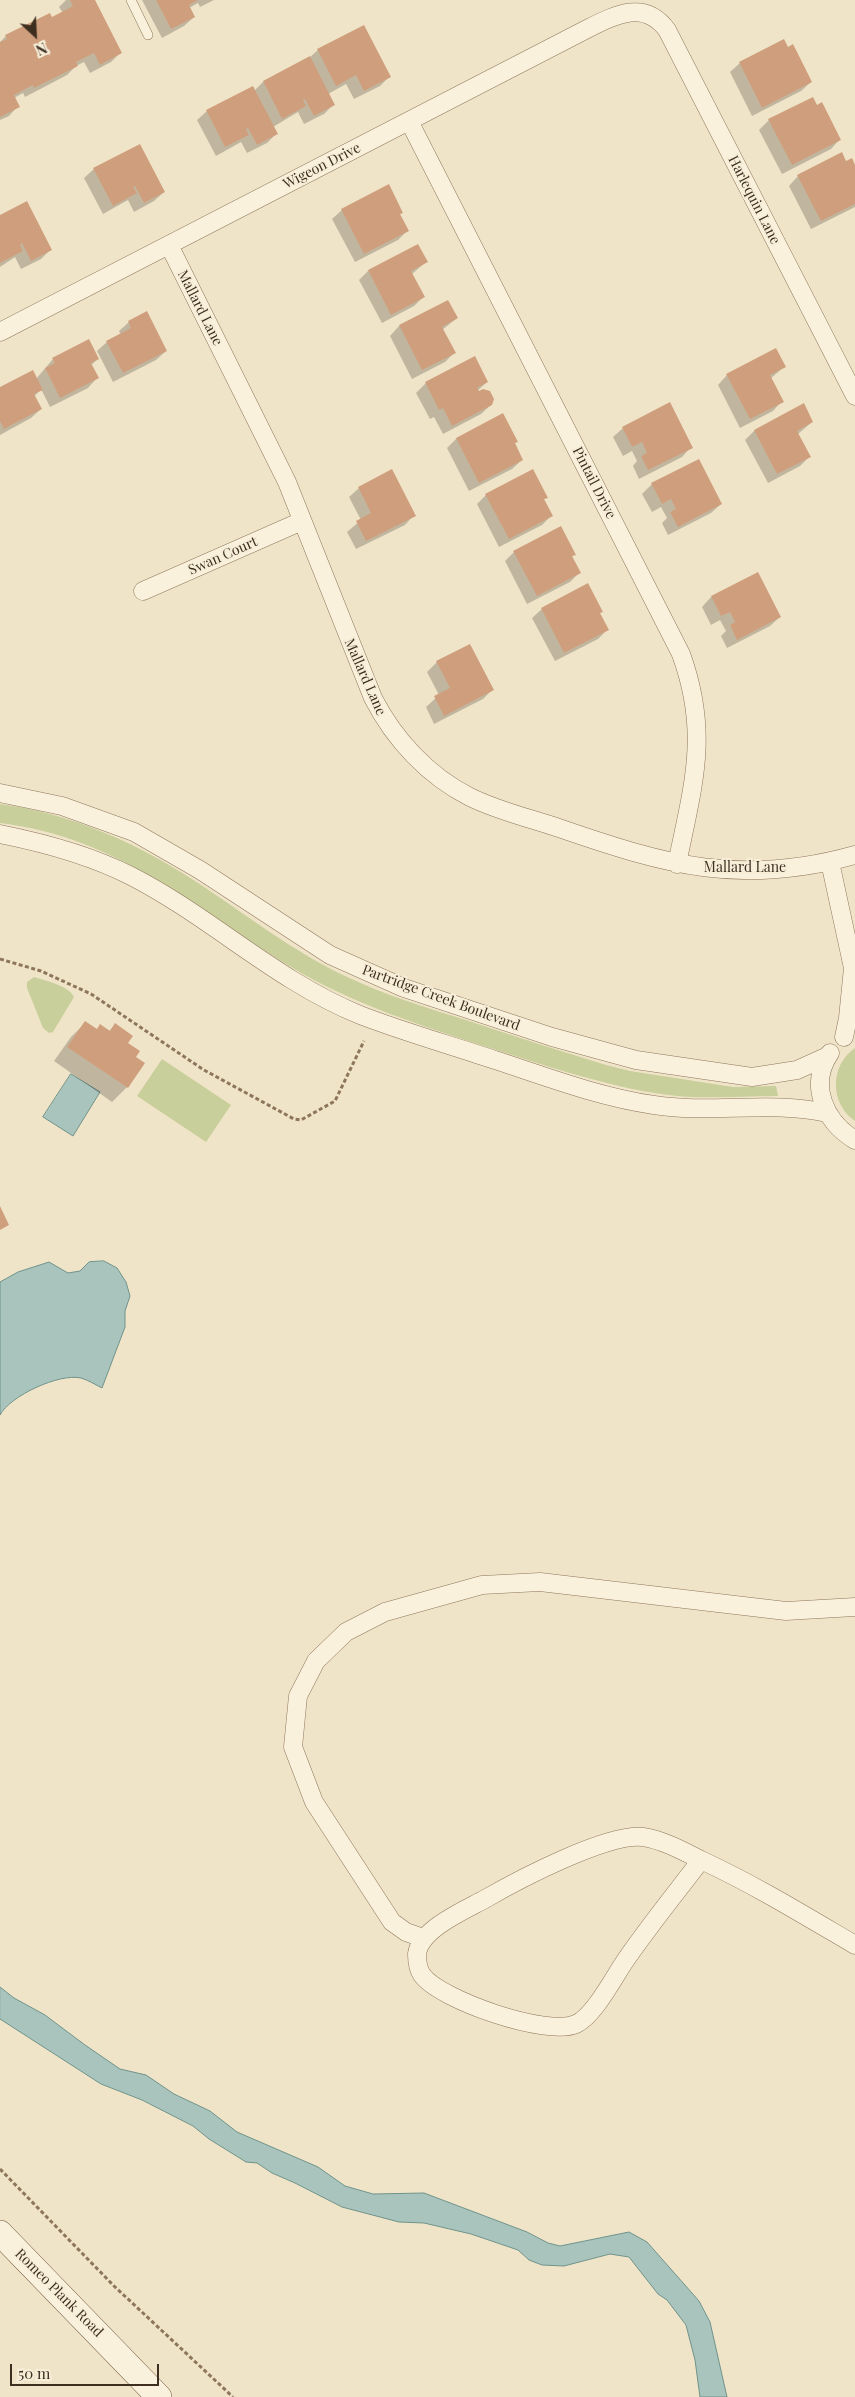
<!DOCTYPE html>
<html>
<head>
<meta charset="utf-8">
<style>
	body { margin:0 }
	#map { position:relative; width:855px; height:2397px; overflow:hidden; background:#f0e4c8; font-family:"Playfair Display",serif }
	canvas { display:block }
	.north { position:absolute; left:10px; top:10px; width:50px; height:50px; -webkit-text-stroke:4px #f7eed8; paint-order:stroke; rotate:155deg; font-size:14px; font-weight:700; line-height:20px; text-align:center; color:#3d2e20 }
	.north::after { content:''; display:block; margin:auto; width:18px; height:22px; background:#3d2e20; clip-path:polygon(50% 0,100% 100%,50% 72%,0 100%) }
	.scale { position:absolute; left:10px; top:2364px; width:149px; height:22px; box-sizing:border-box; border:2px solid #3d2e20; border-top:0; padding-left:6px; font-size:15px; line-height:18px; white-space:nowrap; color:#3d2e20; -webkit-text-stroke:4px #f7eed8; paint-order:stroke }
</style>
</head>
<body>
<div id="map">
<canvas width="855" height="2397"></canvas>
<div class="north">N</div>
<div class="scale">50 m</div>
</div>
<script>
const ctx = document.querySelector('canvas').getContext('2d');
ctx.lineJoin = 'round';
function paint(path, color) {
  ctx.fillStyle = color;
  ctx.fill(path, 'evenodd');
}
function strokePath(path, color, width, dash) {
  ctx.strokeStyle = color;
  ctx.lineWidth = width;
  ctx.lineCap = dash ? 'butt' : 'round';
  ctx.setLineDash(dash || []);
  ctx.stroke(path);
}
function drawText(font, color, halo, rows, align = 'center') {
  ctx.font = font + ' "Playfair Display",serif';
  ctx.lineWidth = 4;
  ctx.setLineDash([]);
  ctx.textBaseline = 'middle';
  ctx.strokeStyle = halo;
  ctx.fillStyle = color;
  for (const [text, x, y, turn = 0] of rows) {
    ctx.save();
    ctx.translate(x, y);
    ctx.rotate((+turn || 0) * Math.PI / 180);
    ctx.textAlign = isNaN(turn) ? turn : align;
    if (halo) ctx.strokeText(text, 0, 0);
    ctx.fillText(text, 0, 0);
    ctx.restore();
  }
}
const green = new Path2D(`
	M0 804C70 813 137 843 195 881 244 913 292 951 345 976 385 995 427 1008 469 1021 514 1036 560 1051 606 1065L630 1071 733 1087 776 1086 778 1096C744 1096 710 1099 677 1096 613 1089 554 1068 493 1049 423 1026 354 1005 291 967 193 908 121 838 0 823Z
	M34 977C46 981 68 985 74 997L53 1032 49 1033 43 1028 27 988V982Z
	M855 1048V1121C830 1104 829 1066 855 1048Z
	M162 1059 231 1105 206 1142 137 1096Z`);
const water = new Path2D(`
	M71 1074 100 1092 73 1136 43 1117Z
	M104 1261 117 1268 126 1282 130 1296 125 1311V1327L102 1388C96 1385 88 1380 81 1378 59 1373 10 1396 0 1415V1282L18 1272 49 1262 68 1273 80 1271 89 1262Z
	M0 1987 14 1998 45 2015 85 2045 120 2069 146 2075 174 2094 210 2111 237 2132 318 2167 345 2186 373 2194 424 2193 527 2232 548 2243 560 2246 629 2232 647 2242 699 2301 710 2322 727 2397H700L695 2360 686 2325 667 2300 658 2294 629 2257 610 2254 564 2266 542 2265 529 2260 518 2250 471 2234 424 2223 399 2222 342 2207 295 2183 272 2173 257 2163 246 2162 209 2139 193 2126 142 2100 101 2084 0 2019Z`);
const shadow = new Path2D(`
	M66 0H93L120 53 111 62 90 73 84 62 76 66 67 75 25 97 23 93 14 98 18 106 9 116 0 120V42L6 36 49 14 51 18 63 13 59 7Z
	M142 0H214L200 7 198 3 189 8 194 17 184 26 162 38Z
	M318 50 389 77 380 86 354 99 346 84 328 94 333 105 324 114 304 124 298 112 273 127 276 134 267 143 247 153 241 142 216 156 197 120 207 111 254 91 263 82 309 58Z
	M740 63 811 82 801 91 752 116 730 72Z
	M769 120 840 139 831 149 782 174 759 130Z
	M846 162 855 167V207L811 229 789 186 798 176Z
	M94 169 164 192 154 201 134 212 128 200 103 214 84 178Z
	M342 210 402 213 399 215 407 231 398 240 355 262 332 219Z
	M0 217 50 250 41 259 21 269 15 257 0 267Z
	M426 262 412 274 423 297 414 306 382 323 359 280 368 271Z
	M448 301 457 318 442 330 454 353 445 362 412 379 390 336 399 326Z
	M129 322 166 351 156 360 113 382 97 351 107 342 121 335 119 331Z
	M474 358 487 382 474 394 491 405 481 414 443 434 434 417 430 419 416 393 426 383Z
	M53 359H98L90 366 97 378 88 388 50 407 41 389 34 397 41 409 31 418 0 435V388L36 379Z
	M784 367 770 379 782 401 773 411 740 428 718 385 727 375Z
	M502 415 522 460 512 469 469 491 447 448 456 439Z
	M812 422 798 434 809 457 800 466 768 483 745 440 754 431Z
	M623 428 691 447 682 457 639 479 633 466 637 461 632 451 623 456 613 437Z
	M652 484 721 504 711 513 668 535 662 523 667 518 661 507 652 512 642 494Z
	M359 488 414 515 405 525 356 549 347 532 361 520 349 497Z
	M486 495 546 498 543 500 551 516 542 525 499 547 477 504Z
	M514 552 574 555 571 557 579 573 570 582 527 604 505 561Z
	M758 574 780 617 770 626 727 648 721 636 726 631 720 620 711 625 702 607 711 597Z
	M542 609 607 630 598 639 555 661 532 618Z
	M437 662 492 690 483 699 434 724 426 707 439 695 427 672Z
	M85 1023 96 1030 109 1031 115 1025 134 1058 143 1064 127 1087 112 1102 54 1061 71 1037Z`);
const building = new Path2D(`
	M70 0H95L122 53 100 65 94 53 76 62 78 66 34 88 33 85 14 95 20 107 0 117V42L7 39 5 35 50 13 52 17 73 6Z
	M156 0H198L189 5 195 17 171 29Z
	M364 25 391 77 364 91 356 75 336 86 317 49Z
	M784 39 788 47 793 44 812 82 762 108 739 62Z
	M310 56 335 105 314 116 305 99 303 100 306 106 282 119 263 81Z
	M253 86 278 134 257 145 248 128 246 129 249 135 225 147 206 110Z
	M813 97 817 105 822 102 841 140 792 165 768 119Z
	M140 144 165 192 144 203 135 186 133 187 137 193 113 206 93 168Z
	M842 152 846 161 852 158 855 165V204L821 221 797 175Z
	M389 184 403 213 400 214 409 231 364 254 341 209Z
	M27 201 52 250 31 261 22 243 20 245 23 251 0 263V215Z
	M418 244 428 262 411 271 425 297 391 315 368 270Z
	M448 300 458 318 442 327 456 353 422 370 399 325Z
	M147 311 167 351 123 373 106 341 131 328 128 321Z
	M89 339 99 359 91 363 99 378 60 398 45 368 55 363 52 358Z
	M776 348 786 367 770 375 784 402 750 419 726 374Z
	M475 356 488 382 477 388 479 391 483 389 490 391 494 399 492 405 452 426 443 408 439 410 425 382Z
	M33 370 43 390 34 394 42 409 4 429 0 421V387Z
	M670 402 693 448 648 470 641 456 647 453 642 442 632 447 622 427Z
	M804 403 813 422 797 431 811 457 777 474 754 430Z
	M503 413 518 442 515 443 523 460 479 483 456 438Z
	M699 459 722 504 678 527 670 512 676 509 671 499 662 504 651 483Z
	M392 469 416 516 366 541 356 521 371 513 358 487Z
	M533 469 548 498 544 499 553 516 509 539 485 494Z
	M561 526 576 555 572 556 581 573 537 596 513 551Z
	M758 572 781 617 737 640 730 625 735 622 730 612 721 616 711 596Z
	M588 583 603 612 600 613 609 630 564 653 541 608Z
	M470 644 494 690 444 716 434 696 450 688 436 661Z
	M85 1021 97 1029 100 1024 110 1031 115 1023 133 1036 128 1043 140 1051 136 1057 145 1063 128 1088 67 1047Z
	M0 1206 9 1225 0 1230Z`);
const path = new Path2D(`
	M0 959 41 971 91 994 204 1070 294 1119 301 1120 335 1101 364 1041
	M0 2169 114 2286 233 2397`);
const service = new Path2D(`
	M131 0 148 35`);
const minor = new Path2D(`
	M409 121 681 654C710 734 693 785 677 864
	M169 245 287 482 373 698C394 739 428 776 470 797 498 811 529 818 559 828 666 865 742 887 855 855
	M0 332 589 28C617 14 645 0 667 30L855 396
	M143 591 302 521
	M0 793 62 806 134 832 200 870 330 955 404 988 552 1037 636 1060 752 1077 797 1070 828 1056
	M0 834C45 843 90 855 131 876 211 917 276 981 360 1015 404 1032 450 1045 495 1060 547 1077 599 1097 654 1105 711 1114 771 1100 827 1113
	M830 862 853 968 848 1018 844 1037
	M830 1053C808 1085 825 1122 855 1140
	M701 1860C676 1893 649 1926 625 1961 614 1977 594 2016 576 2024 547 2037 440 2000 422 1975 418 1969 417 1961 417 1954 420 1929 465 1910 485 1899 518 1880 607 1833 643 1837 663 1840 683 1851 701 1860 755 1885 804 1915 855 1945
	M423 1938 406 1932 392 1922 314 1802 293 1747 298 1696 316 1661 346 1632 385 1612 482 1585 540 1582 786 1611 855 1607`);
const secondary = new Path2D(`
	M0 2233 159 2397`);
const streetNames = [
	["Wigeon Drive",322,166,-27],
	["Harlequin Lane",754,200,63],
	["Mallard Lane",200,308,63],
	["Pintail Drive",594,483,63],
	["Swan Court",223,556,-24],
	["Mallard Lane",365,677,66],
	["Mallard Lane",745,868],
	["Partridge Creek Boulevard",441,998,20],
	["Romeo Plank Road",59,2293,45]
];
paint(green, '#c9cf9b');
paint(water, '#a9c4bc');
strokePath(water, '#6f938a', 1);
paint(shadow, '#0003');
paint(building, '#cf9f7d');
strokePath(service, '#8d765c', 10);
strokePath(minor, '#8d765c', 19);
strokePath(secondary, '#6f573f', 26);
strokePath(path, '#8d765c', 3, [4, 2.5]);
strokePath(service, '#faf1dc', 9);
strokePath(minor, '#faf1dc', 18);
strokePath(secondary, '#faf1dc', 25);
drawText('14px', '#3d2e20', '#f7eed8', streetNames);
</script>
</body>
</html>
